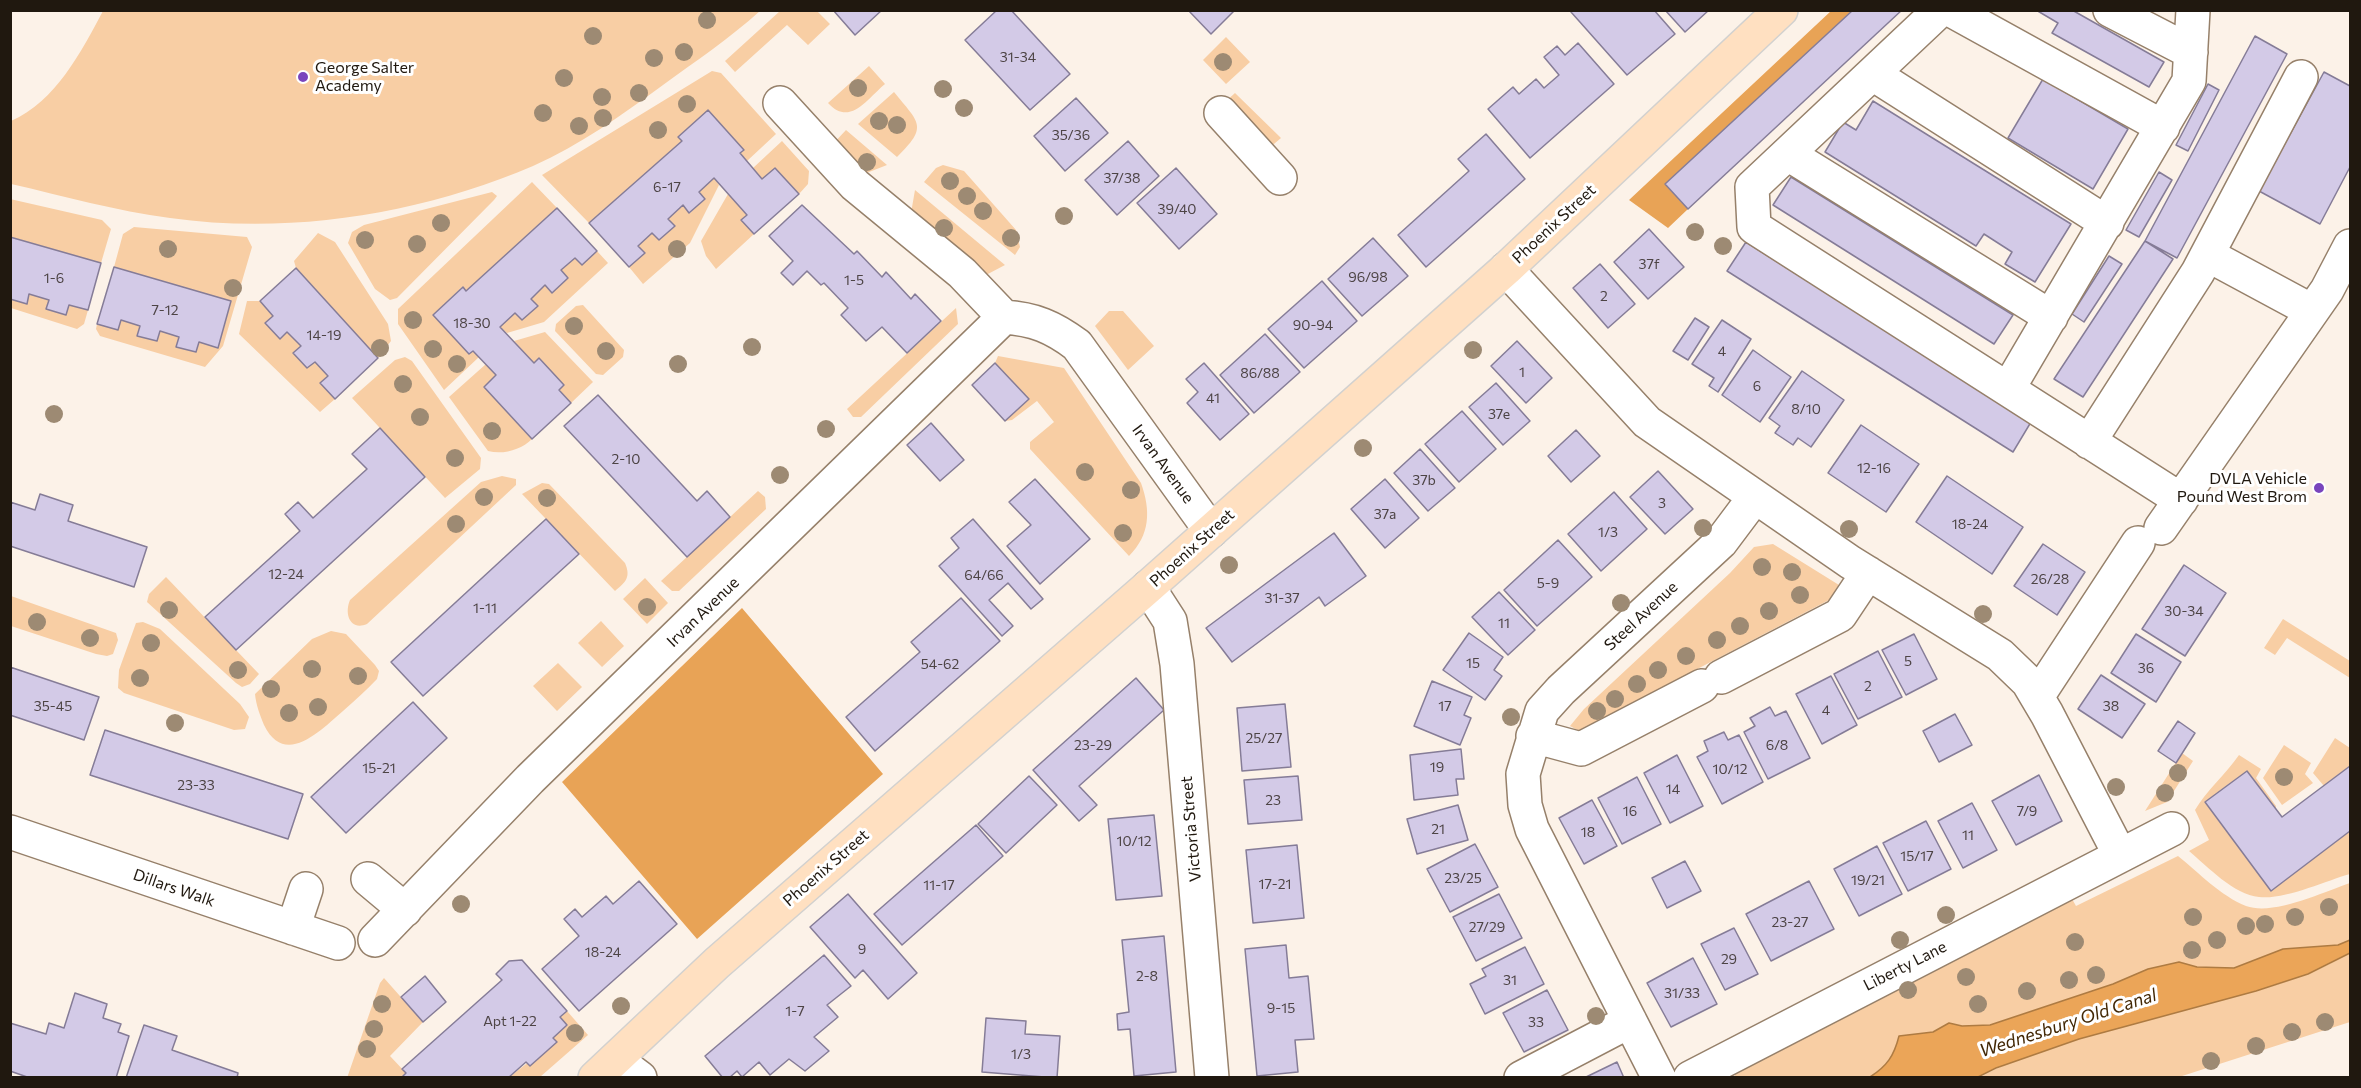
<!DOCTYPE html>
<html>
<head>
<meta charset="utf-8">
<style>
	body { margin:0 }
	#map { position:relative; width:2361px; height:1088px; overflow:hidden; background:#fcf2e8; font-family:Commissioner,sans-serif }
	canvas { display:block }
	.frame { position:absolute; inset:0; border:12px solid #20180f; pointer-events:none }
</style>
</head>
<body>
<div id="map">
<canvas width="2361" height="1088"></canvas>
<div class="frame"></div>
</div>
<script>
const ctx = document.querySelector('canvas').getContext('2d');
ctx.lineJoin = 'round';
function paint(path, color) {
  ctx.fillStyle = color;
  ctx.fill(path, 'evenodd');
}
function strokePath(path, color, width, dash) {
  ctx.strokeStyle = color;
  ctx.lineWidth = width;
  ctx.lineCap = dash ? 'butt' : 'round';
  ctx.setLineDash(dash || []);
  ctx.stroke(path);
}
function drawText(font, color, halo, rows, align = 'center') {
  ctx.font = font + ' Commissioner,sans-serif';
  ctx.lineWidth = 6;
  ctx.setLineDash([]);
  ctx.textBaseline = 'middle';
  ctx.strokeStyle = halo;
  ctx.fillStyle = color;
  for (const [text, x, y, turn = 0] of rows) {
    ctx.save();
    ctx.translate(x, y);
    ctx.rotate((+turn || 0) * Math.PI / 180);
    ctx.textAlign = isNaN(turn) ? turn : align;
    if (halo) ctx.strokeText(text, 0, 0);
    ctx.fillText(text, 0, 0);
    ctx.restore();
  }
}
const green = new Path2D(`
	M103 11V10L760 11C730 38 696 61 663 85 622 115 580 145 533 166 421 214 291 235 170 218 116 211 64 196 11 184V121C56 101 81 52 103 11Z
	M780 11H817L830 24 808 45 787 25 735 72 725 61Z
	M1226 37 1250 62 1226 84 1203 60Z
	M869 66 885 84C867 99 850 127 828 103Z
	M712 71 721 73 776 134 747 161 740 153 743 150 708 111 678 137 682 141 589 223 542 175Z
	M894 92C919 123 929 126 897 157L858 124Z
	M1235 93 1281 138 1268 149 1224 103Z
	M846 130 887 165 864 174 832 145Z
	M782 141 809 171 808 184 799 194 775 168 762 179 753 168Z
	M943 165 964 171 1016 230 1020 247 1015 255 924 182 936 168Z
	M714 178 719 185 690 243 643 284 629 267 644 253 638 246 652 233 659 240 674 227 668 219 683 205 690 213 705 199 699 192Z
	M532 182 557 208 466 291 462 287 433 315 469 354 473 351 479 357 444 390 398 324V309Z
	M915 190 1005 265 986 275 911 213Z
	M492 192 497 196 494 200 397 298 390 300 375 289 348 243 352 232 364 225Z
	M728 194 747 215 741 220 754 234 716 269 706 256 701 241Z
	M10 199 102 220 111 229 101 263 11 237Z
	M134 227 247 237 252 247 223 346 205 367 100 336 96 329 97 324 118 330 121 320 140 326 137 336 157 341 160 331 179 337 176 347 196 352 199 342 218 348 231 301 114 267 123 234Z
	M318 233 335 242 388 324 391 341 378 358 296 268 294 261Z
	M597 251 608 263 544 322 507 333 500 327 515 313 522 320 537 306 531 299 545 285 552 293 567 279 561 270 575 258 582 265Z
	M29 294 49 300 46 309 65 315 69 305 88 310 84 324 77 329 11 308 10 299 26 303Z
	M247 301H260L273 316 266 323 287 332 301 346 293 353 307 368 315 362 328 376 320 383 335 399 320 412 239 334Z
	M583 305 624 350 623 357 603 375 596 374 555 331 556 324 576 306Z
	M956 308 958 324 861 417H853L847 409Z
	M1109 311H1123L1154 346 1128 370 1095 326Z
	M545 332 593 382 571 403 559 390 564 385 539 358 534 363 514 341Z
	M998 356 1064 368 1141 483C1151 511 1150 535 1129 556L1030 449V442L1054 422 1037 401 1012 420 1005 421 1029 399 995 363Z
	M405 357 412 361 481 458 480 469 445 498 352 398 395 360Z
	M486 364 496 375 484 387 532 439C521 450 503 455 488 451L449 397Z
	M502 476 516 479V485L367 624C350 631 344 614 350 600L481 482Z
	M542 483 549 484 625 563C631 577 626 582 615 591L522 494Z
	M758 491 765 497 766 509 679 591H672L661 581Z
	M1773 544 1839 585 1829 600 1579 731 1570 726 1584 709 1730 573 1754 547Z
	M166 577 259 674 250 684 242 687 236 683 147 602 149 594Z
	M645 578 668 603 647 624 623 599Z
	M11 596 116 633 118 640 113 654 107 656 96 654 11 626Z
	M2283 619 2350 661V678L2287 638 2275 655 2264 648Z
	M601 621 624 646 602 667 578 643Z
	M143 622 160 629 240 704 249 717 245 729 234 730 124 693 118 688 119 670 136 623Z
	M331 631 346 634 375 665 379 671 377 679C367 690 355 700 343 711 321 730 285 768 264 725 260 715 256 705 255 694L312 639Z
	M558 663 582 687 557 711 533 686Z
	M2335 738 2350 748V766L2324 786 2313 773Z
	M2284 745 2311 763 2305 774 2313 783 2282 805 2263 778Z
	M2182 753 2193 761 2167 802 2145 811Z
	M2239 755 2261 769 2256 778 2276 806 2272 890 2350 831V874C2325 881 2285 900 2259 897 2234 895 2207 866 2189 851L2209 840 2195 810C2207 790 2225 775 2239 755Z
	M2178 856C2199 873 2221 896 2246 906 2274 916 2323 892 2350 883V940L2338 945 2283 949 2234 968 2197 967 2179 962 2148 969 2113 984 1990 1025 1962 1026 1949 1023 1933 1032 1899 1036C1894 1056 1887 1066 1870 1077L1736 1078 1734 1073 2071 897 2076 906Z
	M2350 953V1022L2179 1077 1978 1078C2078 1025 2201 1013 2305 975 2321 969 2336 960 2350 953Z
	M384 978 423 1022 390 1056 406 1073 401 1077 347 1078 380 983Z
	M567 1011 588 1035 540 1077 508 1078 556 1041 553 1038 567 1025 560 1017Z`);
const forest = new Path2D(`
	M1831 11H1853L1665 184 1688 209 1668 228 1629 200Z
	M742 608 883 774 697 939 562 782Z`);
const water = new Path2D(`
	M2350 940V953L2308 974 2256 991 2079 1039 1996 1068 1978 1077H1870C1887 1066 1894 1056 1899 1036L1933 1032 1949 1023 1962 1026 1990 1025 2113 984 2148 969 2179 962 2197 967 2234 968 2283 949 2338 945Z`);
const building = new Path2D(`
	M833 10H882L855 35Z
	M997 10H1011L1070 74 1030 110 965 40Z
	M1188 10H1235L1211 34Z
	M1573 10H1654L1675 34 1627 75 1571 12Z
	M1665 10H1709L1685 32Z
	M1853 10H1902L1688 209 1665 184Z
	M2036 10H2072L2164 62 2149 87 2052 33 2058 23Z
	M2255 36 2287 54 2177 258 2145 241Z
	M1578 43 1614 84 1530 158 1488 109 1513 87 1519 94 1536 79 1544 88 1559 75 1544 57 1557 46 1565 55Z
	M2324 72 2350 86V167L2320 224 2259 191Z
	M2043 79 2128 129 2093 189 2008 138Z
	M2208 84 2219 90 2188 151 2176 145Z
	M1076 98 1108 133 1065 171 1034 136Z
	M1873 101 2071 224 2035 282 2005 264 2012 252 1984 234 1976 246 1825 152 1843 122 1856 130Z
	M708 110 744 150 740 153 762 179 775 168 799 194 754 234 741 220 747 215 714 178 699 192 705 199 689 213 683 205 668 219 675 226 659 240 652 233 638 246 645 253 629 267 589 223 682 141 678 137Z
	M1486 134 1525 179 1426 267 1398 235 1469 171 1458 159Z
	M1128 141 1159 176 1117 215 1085 180Z
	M1176 168 1217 214 1179 249 1137 203Z
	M2159 172 2172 180 2139 237 2126 230Z
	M1791 177 2013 315 1994 344 1773 205Z
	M802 205 854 254 857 251 882 277 886 272 911 299 915 294 941 321 907 353 882 327 866 341 841 315 848 308 824 283 821 285 807 271 793 285 781 273 793 261 769 236Z
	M557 208 597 251 582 265 575 258 561 270 568 278 552 293 545 285 531 299 538 306 522 320 515 313 500 327 534 363 539 358 552 372 564 385 559 390 571 403 532 439 484 387 496 375 473 351 469 354 433 315 463 287 466 291Z
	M1649 229 1684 267 1648 299 1614 262Z
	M10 237 101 263 88 310 69 305 66 315 46 309 49 300 29 294 27 304 10 299Z
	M1373 238 1408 276 1362 316 1328 279Z
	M2145 241 2173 259 2083 397 2054 379Z
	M1746 242 2031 422 2013 452 1727 271Z
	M2109 256 2122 264 2084 322 2072 314Z
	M1600 264 1635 304 1608 328 1573 288Z
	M114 267 231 301 218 348 199 342 196 352 176 347 179 337 160 331 157 341 137 336 140 326 121 320 118 330 97 324Z
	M296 268 378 358 335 399 320 383 328 376 315 362 307 368 293 353 301 346 287 332 280 339 265 323 273 316 260 301Z
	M1322 281 1357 321 1304 368 1268 329Z
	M1695 318 1709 327 1688 360 1673 351Z
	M1722 320 1751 339 1718 392 1709 386 1714 378 1692 364Z
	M1265 334 1300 372 1254 413 1220 375Z
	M1517 341 1552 378 1526 403 1491 366Z
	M1753 350 1791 377 1760 422 1722 395Z
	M995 363 1029 399 1005 421 972 385Z
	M1204 363 1249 414 1220 440 1187 403 1198 392 1186 379Z
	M1802 371 1844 400 1811 447 1798 438 1793 445 1775 433 1780 426 1769 418Z
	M1496 383 1530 421 1503 445 1469 407Z
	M598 395 697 501 707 491 730 517 687 557 564 426Z
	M1462 411 1496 449 1459 482 1425 444Z
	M931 423 964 460 940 481 907 445Z
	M1861 425 1919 464 1886 512 1828 473Z
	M380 428 425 477 236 650 205 617 300 531 285 514 298 502 313 518 367 469 352 454Z
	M1576 430 1600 456 1571 482 1548 456Z
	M1420 449 1455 488 1428 511 1394 473Z
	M1658 471 1693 509 1665 534 1630 497Z
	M1947 476 2023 527 1992 574 1916 522Z
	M1035 479 1090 539 1040 584 1007 546 1031 525 1009 502Z
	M1385 479 1419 518 1385 548 1351 509Z
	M1614 492 1647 529 1601 571 1568 534Z
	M40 494 73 505 68 521 147 547 134 587 10 546V502L35 510Z
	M546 519 579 554 423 696 391 662Z
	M973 519 1043 599 1031 609 1008 583 989 600 1013 626 1002 636 939 566 959 548 951 538Z
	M1334 533 1366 576 1325 606 1319 597 1232 662 1206 628Z
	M1558 540 1592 577 1537 626 1504 590Z
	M2043 544 2085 572 2057 615 2014 586Z
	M2184 565 2226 593 2185 656 2142 629Z
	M1499 592 1535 630 1508 655 1472 617Z
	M961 598 1000 641 875 751 846 717 920 652 911 642Z
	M1469 633 1503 657 1494 670 1502 676 1485 700 1443 670Z
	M1914 634 1937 679 1906 695 1882 650Z
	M2136 634 2181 662 2156 702 2111 673Z
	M1878 651 1902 697 1858 719 1834 674Z
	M10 667 99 697 84 740 10 715Z
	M2101 675 2145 704 2122 738 2078 709Z
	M1831 676 1857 725 1822 744 1796 694Z
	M1136 678 1164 710 1079 786 1097 805 1079 821 1033 770Z
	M1432 681 1472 697 1464 715 1471 718 1460 745 1414 726Z
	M413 702 447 738 346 833 311 797Z
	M1285 704 1291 767 1242 771 1237 708Z
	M1770 707 1775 716 1786 711 1810 758 1768 779 1744 732 1755 726 1750 718Z
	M1955 714 1972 745 1939 762 1923 731Z
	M2178 721 2195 733 2176 763 2158 751Z
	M105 730 303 794 288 839 90 775Z
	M1724 732 1728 740 1739 735 1763 782 1722 804 1697 757 1708 751 1704 741Z
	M1461 749 1464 779H1456L1458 795 1414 800 1410 755Z
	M1677 755 1703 806 1670 823 1644 773Z
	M2350 766V831L2271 891 2205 802 2247 771 2282 817Z
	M2039 775 2062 821 2016 845 1992 801Z
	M1029 776 1057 805 1006 853 978 824Z
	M1298 776 1302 820 1248 824 1244 780Z
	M1637 777 1661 824 1622 844 1598 798Z
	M1592 800 1617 846 1584 864 1559 818Z
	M1972 803 1997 850 1963 868 1938 821Z
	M1458 805 1468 840 1417 854 1407 819Z
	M1154 815 1162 896 1116 900 1108 819Z
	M1926 821 1951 869 1908 891 1883 843Z
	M976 825 1003 856 902 945 874 914Z
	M1475 844 1498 887 1450 912 1427 869Z
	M1297 845 1304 918 1253 923 1246 850Z
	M1877 846 1902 894 1859 916 1834 869Z
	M1685 861 1701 891 1667 908 1652 878Z
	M639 881 677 924 579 1011 542 969 579 936 564 919 575 909 582 917 606 896 613 904Z
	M1809 881 1834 929 1771 961 1746 914Z
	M848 894 917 973 888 999 863 970 855 978 810 927Z
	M1499 894 1522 938 1476 961 1453 917Z
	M1734 928 1758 974 1725 990 1701 944Z
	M1164 936 1176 1072 1134 1076 1130 1029 1118 1030 1117 1014 1129 1012 1122 940Z
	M1286 945 1289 978 1308 976 1314 1039 1295 1040 1298 1072 1257 1076 1245 949Z
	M1525 947 1544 984 1485 1014 1470 984 1486 976 1482 969Z
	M824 955 851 986 827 1005 838 1017 814 1037 829 1051 805 1071 789 1059 770 1075 759 1062 742 1077 737 1071 729 1078H723L705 1056Z
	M1693 958 1717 1004 1671 1027 1647 983Z
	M522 960 567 1011 560 1017 567 1025 553 1038 557 1042 530 1066 526 1062 508 1078H401L406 1073 402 1069 502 980 496 974 509 961Z
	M425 976 446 1002 423 1022 401 997Z
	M1547 990 1568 1030 1524 1052 1503 1013Z
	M75 993 107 1004 103 1018 121 1024 118 1032 129 1036 116 1078H30L10 1071V1023L46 1034 49 1023 64 1028Z
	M986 1018 1026 1021 1025 1034 1060 1036 1057 1078 982 1072Z
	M144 1025 177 1036 172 1050 238 1073 237 1078H126Z
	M1617 1062 1624 1078H1584Z`);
const minor = new Path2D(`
	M1940 10 1752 187 1754 227 2181 500
	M1951 10 2163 127
	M2110 10 2191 52
	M1873 74 2107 223
	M780 103 855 185 962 273 1004 317C1034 319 1053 327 1077 345L1211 531
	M1221 113 1280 178
	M1788 154 2051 317
	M2208 255 2312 311
	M1506 269 1647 422 1850 562 2000 655 2028 682 2047 714 2120 855
	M2008 389 2189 81 2193 10
	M2089 442 2198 272 2301 77
	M2161 528 2327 290 2350 246
	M1148 587 1170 621 1177 664 1212 1078
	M1721 677 1840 615 1868 573
	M2037 697 2138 543
	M1533 736 1581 749 1702 686
	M10 832 338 943
	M368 879 405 910
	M293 928 306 889
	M375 940 530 779 1004 317
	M616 1060 640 1078
	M1521 1078 1630 1021
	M1659 1078 1532 829 1525 805 1523 774 1542 711 1561 690 1721 542 1754 498
	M1690 1078 2172 829`);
const major = new Path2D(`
	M595 1078 717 963 1148 587 1506 269 1781 10`);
const trees = [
	[707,20],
	[593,36],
	[684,52],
	[654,58],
	[1223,62],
	[564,78],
	[858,88],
	[943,89],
	[639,93],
	[602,97],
	[687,104],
	[964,108],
	[543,113],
	[603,118],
	[879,121],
	[897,125],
	[579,126],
	[658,130],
	[867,162],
	[950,181],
	[967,196],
	[983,211],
	[1064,216],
	[441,223],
	[944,228],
	[1695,232],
	[1011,238],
	[365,240],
	[417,244],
	[1723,246],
	[168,249],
	[677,249],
	[233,288],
	[413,320],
	[574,326],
	[752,347],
	[380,348],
	[433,349],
	[1473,350],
	[606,351],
	[457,364],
	[678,364],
	[403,384],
	[54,414],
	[420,417],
	[826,429],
	[492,431],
	[1363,448],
	[455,458],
	[1085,472],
	[780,475],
	[1131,490],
	[484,497],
	[547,498],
	[456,524],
	[1703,528],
	[1849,529],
	[1123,533],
	[1229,565],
	[1762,567],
	[1792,572],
	[1800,595],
	[1621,603],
	[647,607],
	[169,610],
	[1769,611],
	[1983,614],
	[37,622],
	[1740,626],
	[90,638],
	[1717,640],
	[151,643],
	[1686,656],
	[312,669],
	[238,670],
	[1658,670],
	[358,676],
	[140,678],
	[1637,684],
	[271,689],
	[1615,699],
	[318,707],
	[1597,711],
	[289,713],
	[1511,717],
	[175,723],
	[2178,773],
	[2284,777],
	[2116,787],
	[2165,793],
	[461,904],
	[2329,907],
	[1946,915],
	[2193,917],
	[2295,917],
	[2265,924],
	[2246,926],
	[1900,940],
	[2217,940],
	[2075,942],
	[2192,950],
	[2096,975],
	[1966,977],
	[2069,980],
	[1908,990],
	[2027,991],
	[382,1004],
	[1978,1004],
	[621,1006],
	[1596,1016],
	[2325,1022],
	[374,1029],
	[2292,1032],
	[575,1033],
	[2256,1046],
	[367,1049],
	[2211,1061]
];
const markers = [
	[303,77,6,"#7945bd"],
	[2319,488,6,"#7945bd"]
];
const numberNames = [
	["31-34",1018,57],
	["35/36",1071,135],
	["37/38",1122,178],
	["6-17",667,187],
	["39/40",1177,209],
	["37f",1649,264],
	["96/98",1368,277],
	["1-6",54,278],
	["1-5",854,280],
	["2",1604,296],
	["7-12",165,310],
	["18-30",472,323],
	["90-94",1313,325],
	["14-19",324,335],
	["4",1722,351],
	["1",1522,372],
	["86/88",1260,373],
	["6",1757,386],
	["41",1213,398],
	["8/10",1806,409],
	["37e",1499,414],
	["2-10",626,459],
	["12-16",1874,468],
	["37b",1424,480],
	["3",1662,503],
	["37a",1385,514],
	["18-24",1970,524],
	["1/3",1608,532],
	["12-24",286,574],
	["64/66",984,575],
	["26/28",2050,579],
	["5-9",1548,583],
	["31-37",1282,598],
	["1-11",485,608],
	["30-34",2184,611],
	["11",1504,623],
	["5",1908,661],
	["15",1473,663],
	["54-62",940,664],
	["36",2146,668],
	["2",1868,686],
	["35-45",53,706],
	["17",1445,706],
	["38",2111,706],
	["4",1826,710],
	["25/27",1264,738],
	["23-29",1093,745],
	["6/8",1777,745],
	["19",1437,767],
	["15-21",379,768],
	["10/12",1730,769],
	["23-33",196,785],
	["14",1673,789],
	["23",1273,800],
	["16",1630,811],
	["7/9",2027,811],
	["21",1438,829],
	["18",1588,832],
	["11",1968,835],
	["10/12",1134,841],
	["15/17",1917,856],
	["23/25",1463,878],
	["19/21",1868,880],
	["17-21",1275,884],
	["11-17",939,885],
	["23-27",1790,922],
	["27/29",1487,927],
	["9",862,949],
	["18-24",603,952],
	["29",1729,959],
	["2-8",1147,976],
	["31",1510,980],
	["31/33",1682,993],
	["9-15",1281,1008],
	["1-7",795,1011],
	["Apt 1-22",510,1021],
	["33",1536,1022],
	["1/3",1021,1054]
];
const poiNames = [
	["George Salter",315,68],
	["Academy",315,86],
	["DVLA Vehicle",2307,479,"right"],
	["Pound West Brom",2307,497,"right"]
];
const streetNames = [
	["Phoenix Street",1554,224,-43],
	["Irvan Avenue",1163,464,54],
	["Phoenix Street",1192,548,-42],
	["Irvan Avenue",703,612,-44],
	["Steel Avenue",1641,616,-43],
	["Victoria Street",1191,829,-95],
	["Phoenix Street",826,868,-41],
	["Dillars Walk",174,888,19],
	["Liberty Lane",1905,966,-27]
];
const waterNames = [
	["Wednesbury Old Canal",2068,1023,-18]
];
paint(green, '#f8cea4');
paint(forest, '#e8a356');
paint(water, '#eba558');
strokePath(water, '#ae7b42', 1.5);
paint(building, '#d3cae7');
strokePath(building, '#857c97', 1.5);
strokePath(minor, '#96806a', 36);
strokePath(major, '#d2d1cf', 36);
strokePath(minor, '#fff', 33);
strokePath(major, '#ffe0c1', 33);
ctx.fillStyle = '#9d8a73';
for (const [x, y] of trees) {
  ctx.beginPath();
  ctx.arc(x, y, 9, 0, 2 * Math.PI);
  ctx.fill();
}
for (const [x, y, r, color] of markers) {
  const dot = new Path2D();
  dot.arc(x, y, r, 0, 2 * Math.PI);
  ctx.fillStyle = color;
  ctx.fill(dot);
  strokePath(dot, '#fff', 2);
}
drawText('14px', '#4d4445', null, numberNames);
drawText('16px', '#20180f', '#fff', poiNames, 'left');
drawText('16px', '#20180f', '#fff', streetNames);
drawText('italic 18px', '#422704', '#fff', waterNames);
</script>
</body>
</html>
